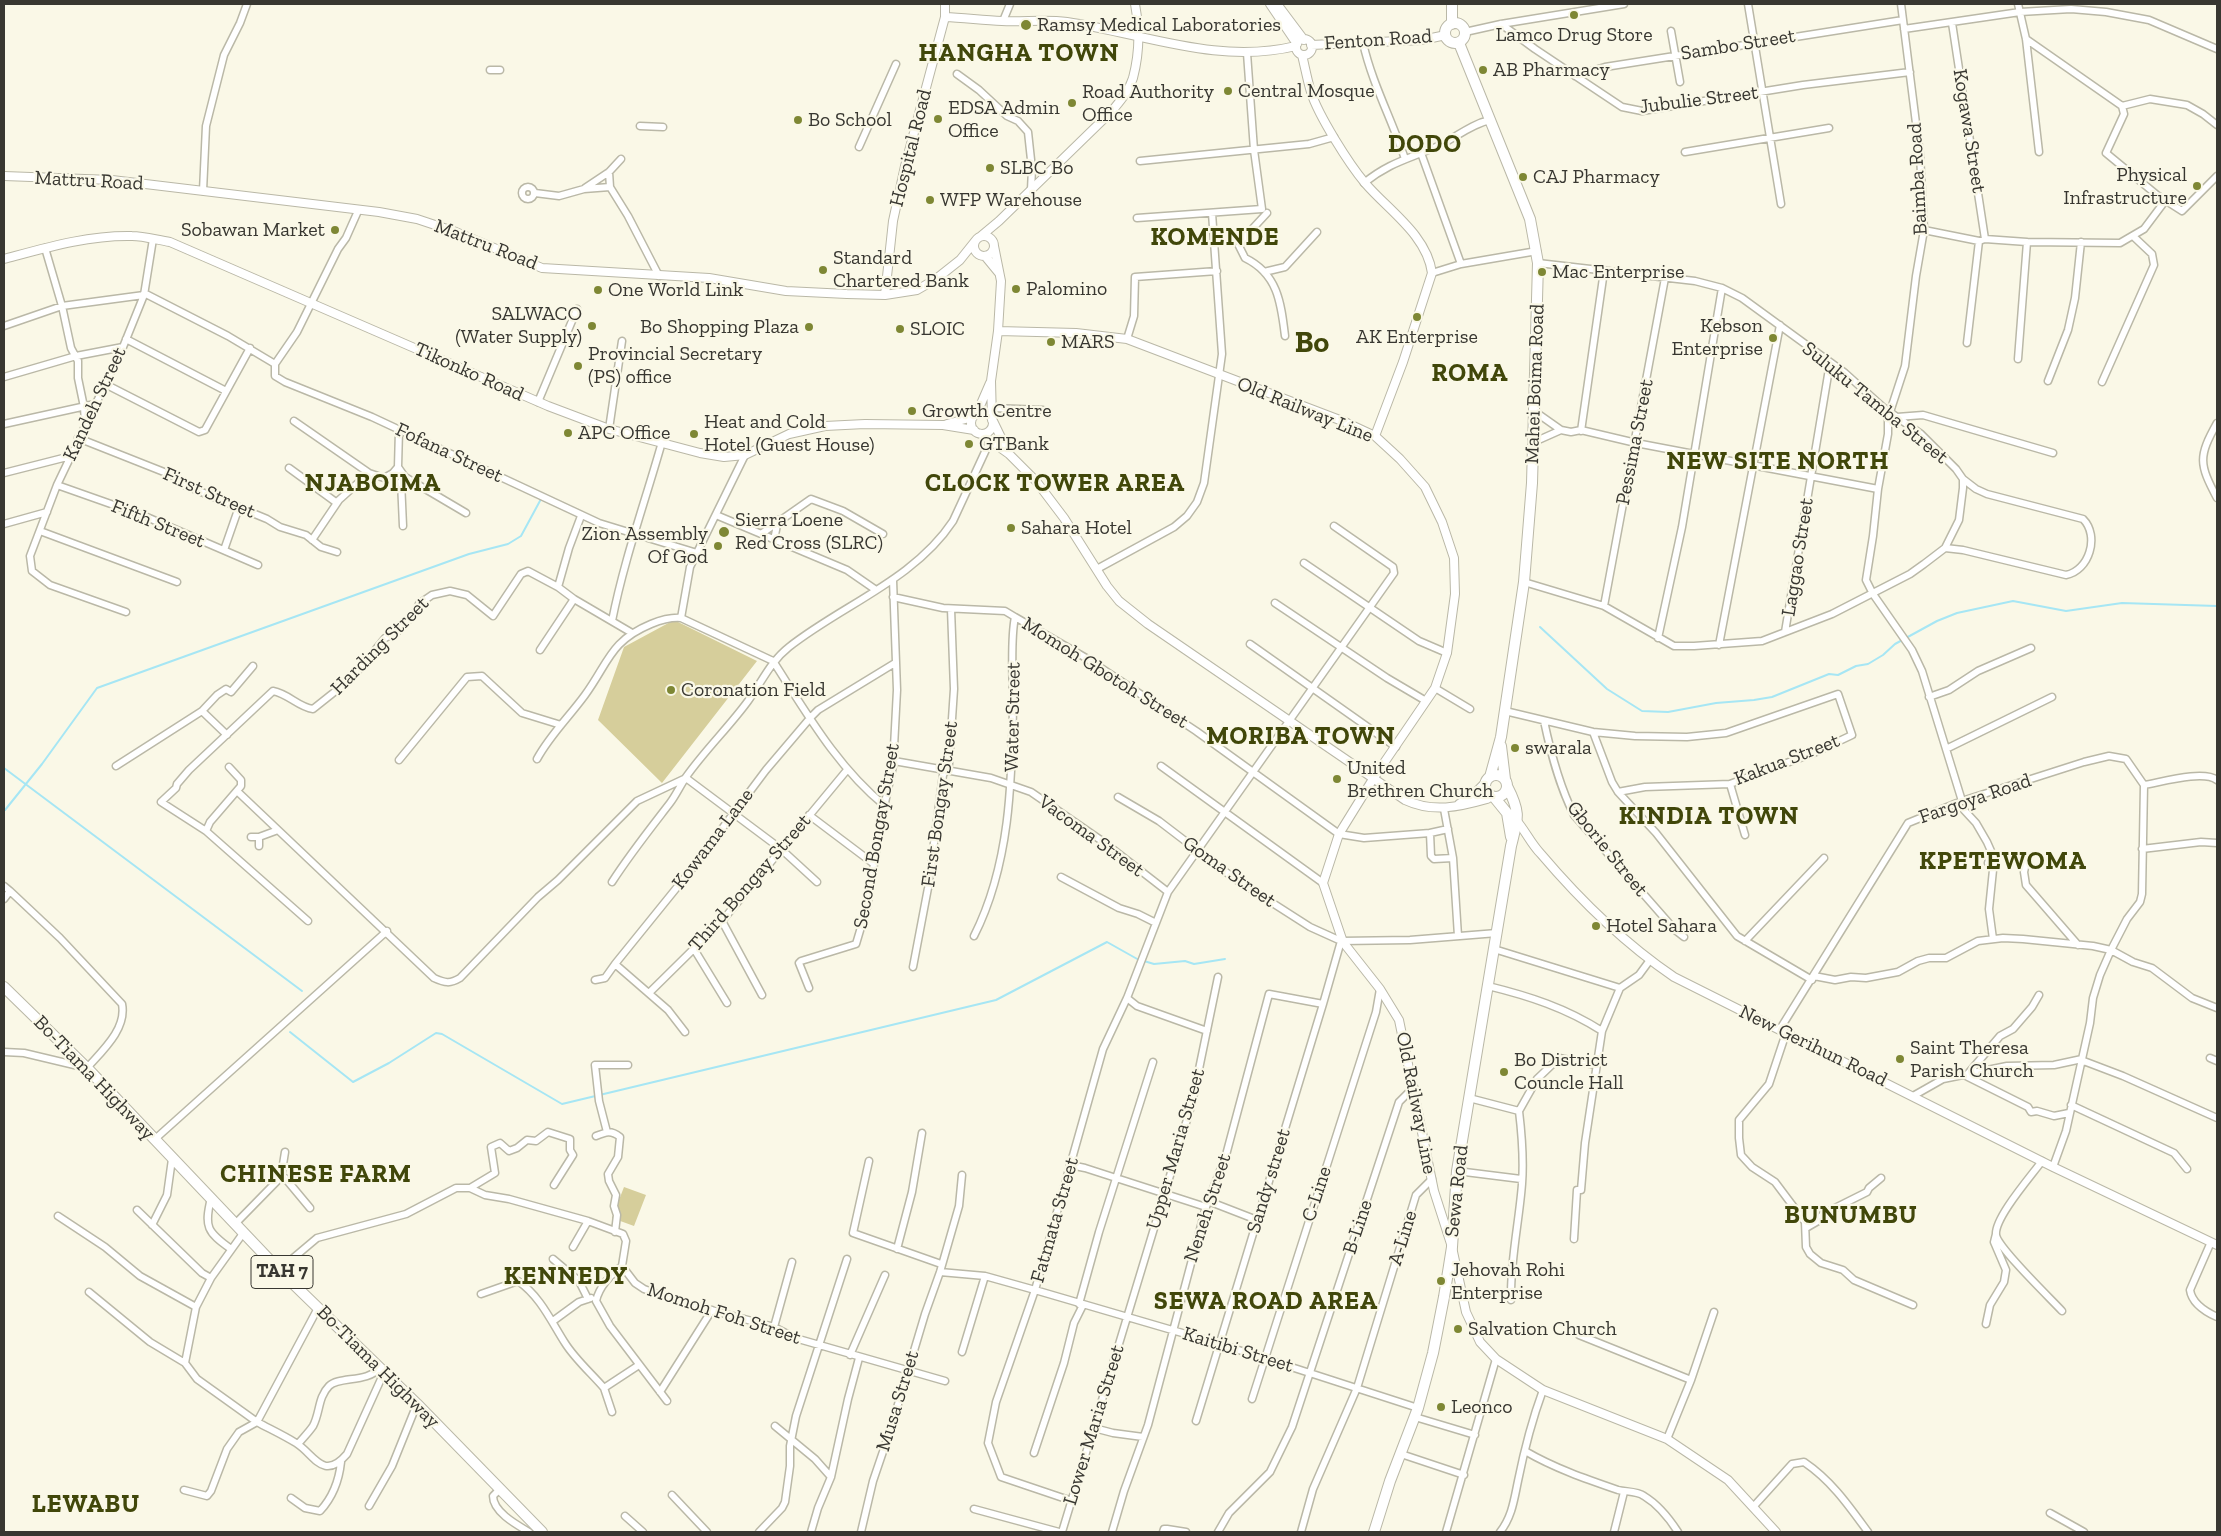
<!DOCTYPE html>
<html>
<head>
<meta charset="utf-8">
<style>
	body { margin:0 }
	#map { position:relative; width:2221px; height:1536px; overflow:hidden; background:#faf8e7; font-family:"Zilla Slab",serif }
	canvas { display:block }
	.frame { position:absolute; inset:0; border:5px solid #383731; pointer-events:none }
</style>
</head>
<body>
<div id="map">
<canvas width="2221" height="1536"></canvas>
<div class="frame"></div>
</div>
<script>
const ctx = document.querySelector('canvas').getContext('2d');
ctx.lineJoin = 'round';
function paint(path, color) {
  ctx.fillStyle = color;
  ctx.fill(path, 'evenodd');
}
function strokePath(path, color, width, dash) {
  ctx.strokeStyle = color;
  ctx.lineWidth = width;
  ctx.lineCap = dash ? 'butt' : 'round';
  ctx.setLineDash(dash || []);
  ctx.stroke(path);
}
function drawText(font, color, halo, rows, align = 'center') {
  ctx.font = font + ' "Zilla Slab",serif';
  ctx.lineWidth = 4.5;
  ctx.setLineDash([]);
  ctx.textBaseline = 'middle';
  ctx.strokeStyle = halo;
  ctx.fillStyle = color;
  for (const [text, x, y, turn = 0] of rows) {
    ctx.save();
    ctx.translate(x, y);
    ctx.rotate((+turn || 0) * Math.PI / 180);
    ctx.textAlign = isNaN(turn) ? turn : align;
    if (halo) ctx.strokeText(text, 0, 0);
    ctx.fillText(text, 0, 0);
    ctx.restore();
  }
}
const green = new Path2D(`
	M674 620 757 661 662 783 598 720 624 647Z
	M624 1187 646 1195 634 1226 612 1218Z`);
const stream = new Path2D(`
	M1540 627 1607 689 1642 711 1668 712 1716 703 1754 700 1772 697 1829 674 1838 675 1856 666 1868 664 1883 655 1895 644 1937 621 1957 613 2013 601 2066 611 2122 603 2217 606
	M4 768 302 991
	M5 810 42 764 97 688 469 554 508 544 521 536 541 499
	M1144 961 1154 964 1185 961 1194 964 1225 959
	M290 1032 353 1082 389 1063 436 1033 442 1034 562 1104 996 1000 1107 942 1139 960`);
const minor = new Path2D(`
	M1748 4 1781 204
	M2018 4 2026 39 2039 152
	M1003 21 1010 4
	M1952 23 1985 239
	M1501 24 1535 49 1622 107 1642 111 1803 85 1910 72
	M1904 29 2020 12 2071 9 2106 12 2149 20 2217 49
	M1671 31 1680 82
	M1465 32 1501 24 1624 4
	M2026 39 2122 106 2150 99 2187 105 2203 114 2217 125
	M1363 43C1372 83 1392 120 1405 159
	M490 70H500
	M957 74 979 90 1007 116 1018 121 1028 132 1032 169 1031 190
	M1575 76 1605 67 1903 20
	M2122 106 2124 114 2106 153 2157 195 2182 211 2217 176
	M640 126 663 127
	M859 147 896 64
	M1685 152 1829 128
	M1421 153 1461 264
	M1140 161 1309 144 1334 137
	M609 172 610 187 628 216 659 276
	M1364 183C1390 162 1409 159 1438 146 1455 138 1471 124 1490 120
	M522 193a6 6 0 1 1 12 0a6 6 0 1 1-12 0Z
	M585 188 609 172 621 159
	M203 191 206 126 224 55 240 23 247 4
	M535 193 559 196 584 189 610 187
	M1267 213 1242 240 1239 246 1245 258C1278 274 1281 303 1285 336
	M1137 218 1262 209 1254 150 1247 53
	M1924 230 1979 241 1985 239 2027 242 2120 243 2144 229 2165 201
	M45 248 62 306 71 348 78 361V378L84 407 85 423
	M1264 272 1285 267 1317 232
	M1432 273 1461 264 1537 251
	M144 293 228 336 275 364 297 332 338 249 346 238 358 211
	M4 326 62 306 144 295
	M126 339 226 391
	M1127 339 1134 316 1135 277 1217 271
	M1967 343 1979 241
	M2018 359 2027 242
	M275 364V376L285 382 372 417 599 523 697 553
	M4 377 76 356 123 347
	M2048 381 2068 330 2075 298 2081 242
	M2102 382 2154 265 2152 254 2134 237
	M105 384 199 432 205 430 250 348
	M538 402 577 309
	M993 408 1043 410
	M1884 408 1888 420V434L1878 489 1873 536 1866 580 1873 594 1912 650 1922 671 1962 801
	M1534 411 1561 430 1571 432 1581 430 1636 443 1878 489
	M1890 412 1905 366 1916 276 1924 230 1920 155 1901 4
	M1897 417 1923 415 2053 453
	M294 421 369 473 384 478 393 473 398 467
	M2217 423C2198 457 2199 464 2217 498
	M4 424 95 404
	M609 429 622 341
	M399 430 398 467 405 477 466 513
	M1581 431 1604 271
	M78 438 174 476 182 484 267 519 280 527 306 535 321 547 337 552
	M1534 442 1561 430
	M289 468 337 503
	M4 473 71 456
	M57 485 142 515 258 565
	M716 515 847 570 876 590
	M4 524 47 512
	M403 526 401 481 405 477
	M40 531 177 582
	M761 534 811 499 843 511 883 534
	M312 540 339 500 369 473
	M774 540 778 520
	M1945 548 1963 550 2066 575C2089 571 2100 536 2083 519L1987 494 1976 489 1963 479
	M224 550 239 507
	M1304 563 1419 641 1447 653
	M1097 569 1174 527 1187 516 1197 502 1204 483 1222 354 1212 213
	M1524 582 1604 606 1674 646H1694L1762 641 1832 614 1910 574 1924 564 1945 548 1959 520 1963 488V479L1956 469 1921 434 1884 408 1845 373 1742 298 1722 288 1695 281 1538 263
	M558 587 569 548 581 516
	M893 597 943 608 1005 611 1015 617C1010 641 1013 679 1013 705 1012 782 1010 865 974 936
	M1275 603 1387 678 1426 701
	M1604 606 1665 278
	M126 612 50 585 32 571 30 556 57 485 123 347 144 295 153 239
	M1015 617 1086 658 1196 731 1339 834 1364 838 1430 833
	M681 618 690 567 745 455
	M612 621C624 560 645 502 662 442
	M1785 632 1830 363
	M1658 638 1682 527 1722 288
	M1250 644 1396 747
	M1719 645 1780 325
	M540 650 574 599
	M773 661C806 712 837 767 885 806
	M1435 688 1470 709
	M1929 697 1949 690 1978 671 2031 648
	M202 711 227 735
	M1505 711 1593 732 1635 736 1687 737 1726 733 1838 694 1852 735 1816 752 1730 784 1645 787 1618 792
	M1544 721C1551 754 1559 785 1574 815L1675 930 1684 937
	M1593 732 1612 782 1618 792 1656 833 1737 936 1812 980
	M1946 749 2052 697
	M537 759C550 735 569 717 585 695 609 662 610 641 651 624 661 620 670 617 681 618L773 661
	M399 760 467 677 482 676 522 713 561 725
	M894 761 991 778 1031 792 1105 843 1168 892
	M116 766 202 711 217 695 226 689 231 692 253 666
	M1161 766 1323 883
	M686 778 781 849 817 882
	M1730 784 1745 835
	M2144 785C2162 782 2203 770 2217 780
	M238 792 434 978C445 983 450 984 460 978L538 897 558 880 637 801 686 778
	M1118 797 1159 821 1235 879 1310 927 1341 941 1410 940 1497 933
	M1444 809 1453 858 1458 936
	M1964 810 1976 823 1987 842 1991 851 1988 863 1993 870 1989 909 1993 939
	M809 815 874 864
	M1448 829 1430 833 1431 856 1434 859 1453 858
	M206 831 210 822 241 786V780L229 767
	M251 837H259L278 830
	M259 846V837
	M2142 849 2201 842 2217 843
	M2027 858 2024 872 2026 885 2078 945
	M1061 877 1119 908 1138 914 1156 923
	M612 882C630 854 650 829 670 803 676 795 680 786 686 777 705 750 729 727 748 701 762 682 770 662 789 647 842 605 914 580 953 521L990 441
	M4 886 10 891 4 899
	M308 921 206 831 161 802 176 788 177 784 189 770 273 691C289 694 298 707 313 709L352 678 385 638 396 633 415 613 419 604 432 595 450 591 467 595 493 616 521 574 528 571 558 587 574 599 632 633
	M722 921 762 995
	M1745 941 1824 858
	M694 949 727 1003
	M1494 949 1620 988
	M913 967 928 888 943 775 949 764 954 689 951 609
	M1814 976 1835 980 1851 977 1866 978 1898 972 1918 961 1929 958H1946L1978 941 2003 938 2023 939 2093 946 2111 950 2133 962 2152 968 2192 998 2217 1008
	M595 980 605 978 615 964
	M1488 986C1529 996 1566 1008 1602 1031
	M809 988 799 963 801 961 856 944 867 907 881 821 893 766 897 690 893 580
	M649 993 722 921 847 770
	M1127 998 1137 1006 1207 1031
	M1780 1029 1908 823 1962 801 2084 762 2109 756 2126 759 2144 785 2142 894 2140 902 2127 919 2111 950 2100 975 2093 998 2090 1023 2066 1131 2053 1167
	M685 1032 668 1010 615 964 691 870 766 770 811 717 818 710 895 663
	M1786 1033 1769 1084 1739 1120V1138L1741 1155 1752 1167 1775 1182 1805 1222 1806 1247 1810 1254 1821 1263 1843 1270 1854 1280 1913 1305
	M4 1052 24 1053 87 1068C102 1051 127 1029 122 1004L60 938 10 891
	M2210 1058 2217 1061
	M2081 1060 2123 1076 2217 1118
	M1966 1076 2028 1107 2031 1112 2037 1111 2054 1116 2069 1113
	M1966 1076 2000 1036 2013 1029 2032 1007 2039 995
	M1913 1096 1943 1079 2007 1066 2054 1065 2082 1059
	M1469 1098 1519 1111C1522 1136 1524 1158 1522 1184 1519 1223 1510 1261 1511 1300
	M2071 1105 2174 1153 2187 1169
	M1519 1111 1537 1079 1559 1058 1596 1065
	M607 1132 599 1101 595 1065H628
	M596 1136C606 1132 611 1130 620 1137L618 1157 608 1174 609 1181 616 1195 614 1206 617 1215 615 1232
	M154 1140 387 931
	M869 1161 853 1233 941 1264
	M2042 1161C2032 1175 1994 1218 1996 1235 1998 1248 2050 1298 2062 1311
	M1070 1165 1085 1168 1206 1207
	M1457 1171 1521 1179 1522 1183
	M281 1177 285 1152
	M470 1188 495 1173 491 1147 500 1143 509 1151 517 1148 527 1140 536 1141 548 1132 570 1139V1150L573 1155 554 1185
	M211 1198C204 1227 207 1232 231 1249
	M1208 1201 1257 1220
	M137 1210 202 1273 211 1278
	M58 1216 105 1247 140 1276 196 1307
	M235 1224 281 1177 285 1178 310 1208
	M152 1225 167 1195 172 1159
	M1806 1228 1818 1221 1823 1214 1867 1192 1869 1188 1881 1178
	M1574 1239 1577 1190H1581L1585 1143 1602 1031 1620 988 1639 975 1650 960
	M2211 1242 2190 1290C2192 1304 2206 1312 2217 1317
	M573 1247 588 1221
	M897 1249 912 1192 922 1133
	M553 1259 579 1281 588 1299
	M622 1266C611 1274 599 1287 596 1301L610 1326 667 1401
	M279 1270 317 1238 406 1214 456 1188H470L485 1195 509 1199 588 1221 623 1234 626 1241 622 1266 635 1283 644 1289 674 1300 774 1327 795 1338 945 1381
	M940 1272 985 1276 1035 1290 1220 1344 1418 1408
	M89 1292 150 1342 185 1363 196 1307 211 1278 244 1232
	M481 1294 518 1281C540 1296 551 1321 565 1343 575 1359 591 1373 604 1388L639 1365
	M1079 1304 1099 1232 1153 1062
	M318 1308 257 1422C270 1429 283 1435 296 1443 314 1454 323 1482 347 1454L381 1379 383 1371
	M553 1321 579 1302 591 1298
	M1986 1324 1990 1305 2004 1282 2006 1270 1994 1242 1996 1234
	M774 1327 792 1262
	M1579 1335 1691 1380
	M962 1352 985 1276
	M850 1355 885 1275
	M604 1388 612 1412
	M660 1392 712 1310
	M1252 1399 1376 1012 1380 989
	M1415 1417 1475 1435
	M1196 1421 1323 1004 1341 941
	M775 1426 815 1459 831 1477
	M1094 1428 1113 1433 1143 1437
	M1667 1439 1691 1380 1714 1312
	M298 1444C303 1438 309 1432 313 1426 320 1413 318 1397 329 1386 339 1376 368 1383 379 1368
	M1525 1451C1554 1468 1586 1479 1618 1490 1626 1492 1637 1491 1644 1496 1659 1505 1669 1518 1678 1532
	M1034 1453 1064 1363 1074 1323 1083 1305
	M1401 1454 1464 1475
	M184 1490 207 1496 211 1491 227 1449 239 1432 257 1422 197 1379 185 1363
	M499 1490 493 1496C493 1512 517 1525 529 1532
	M672 1495 707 1532
	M291 1498 305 1508 320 1511C333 1497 339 1481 341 1462
	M1072 1501 1001 1477 988 1443 996 1402 1035 1290 1103 1049 1127 998 1168 892 1394 573 1393 567 1334 526
	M369 1506 392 1466 417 1404
	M1754 1506 1792 1464 1804 1462C1832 1481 1849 1506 1868 1532
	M974 1509 1059 1532
	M2050 1513 2084 1532
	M625 1516 643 1532
	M759 1532 782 1508 785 1502 790 1466V1446L796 1416 847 1259
	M811 1532 818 1508 831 1477 848 1399 859 1358
	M861 1532 873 1481 890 1431 925 1314 940 1272 959 1206 962 1175
	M1062 1532 1192 1103 1218 977
	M1112 1532 1124 1491 1148 1425 1206 1207 1226 1155 1269 994 1323 1004
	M1163 1532 1164 1529H1167L1186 1532
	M1218 1532 1229 1513 1270 1472 1292 1427 1399 1102 1414 1087
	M1301 1532 1313 1489 1357 1388 1416 1195 1432 1179
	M1446 1532 1496 1359
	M1500 1532C1512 1517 1514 1500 1518 1481 1524 1451 1532 1420 1543 1390
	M1614 1532 1624 1492`);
const tertiary = new Path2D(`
	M1270 4 1297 44
	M1277 4 1304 40
	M945 17C964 18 983 20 1002 21 1024 22 1046 19 1067 22 1145 34 1218 65 1296 46
	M1296 47a8 8 0 1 1 16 0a8 8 0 1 1-16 0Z
	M1311 45 1422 40 1446 35
	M1302 55C1305 67 1307 79 1311 92 1318 115 1349 164 1365 183 1388 210 1427 235 1432 273L1403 362 1375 436
	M4 176 112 180 379 212 417 219 456 232 542 268 709 278 786 291 847 294 885 295 917 290 936 279 960 260 976 240
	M974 246a10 10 0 1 1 20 0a10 10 0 1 1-20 0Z
	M981 236 999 221 1112 111C1120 101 1129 91 1133 78 1139 55 1140 28 1135 4
	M985 256 999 273
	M4 259C45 248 88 235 132 236 144 236 157 240 170 242L548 406 609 429 700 453 724 457 745 455 789 434 825 426 865 424 943 425 974 430
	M885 295 893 221 905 166 945 17V4
	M998 331 1076 333 1127 339 1345 422 1375 436 1400 459 1425 487 1442 522 1454 558 1455 594 1447 653 1435 688 1373 779 1339 834 1323 883 1343 942 1380 989 1399 1020 1434 1191 1452 1247 1466 1312 1480 1342 1496 1359 1543 1390 1667 1439 1728 1480 1776 1532
	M971 423a11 11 0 1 1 22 0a11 11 0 1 1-22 0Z
	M977 413 990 383
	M992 420 991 381 998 331 1001 281 994 246
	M993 421 1008 452
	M947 424 973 417
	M981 434 1009 454 1036 481 1064 518 1107 586 1119 601 1148 624 1405 800C1433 813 1459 807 1487 799L1492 796
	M1459 804 1474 794 1486 782
	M1516 820C1525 830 1531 844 1541 854 1580 900 1624 943 1674 977L2053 1167 2217 1245`);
const primary = new Path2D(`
	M1452 4V24
	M1445 33a10 10 0 1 1 20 0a10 10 0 1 1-20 0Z
	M1459 43 1530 219 1538 263 1532 483 1524 582 1501 737 1490 777
	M1501 746 1505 779
	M1485 786a11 11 0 1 1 22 0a11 11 0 1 1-22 0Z
	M1494 797 1507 813 1511 837
	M1374 1532 1390 1481 1418 1408 1433 1353 1444 1297 1452 1247 1457 1171 1511 846C1518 818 1521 813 1507 786`);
const trunk = new Path2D(`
	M4 987 87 1068 279 1270 417 1404 542 1532`);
const markers = [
	[1574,15,5,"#7e8734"],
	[1026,25,6,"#7e8734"],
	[1483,70,5,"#7e8734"],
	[1228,91,5,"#7e8734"],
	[1072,103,5,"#7e8734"],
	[938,119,5,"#7e8734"],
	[798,120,5,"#7e8734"],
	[990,168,5,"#7e8734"],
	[1523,177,5,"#7e8734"],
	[2197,186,5,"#7e8734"],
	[930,200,5,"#7e8734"],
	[335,230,5,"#7e8734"],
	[823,270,5,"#7e8734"],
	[1542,272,5,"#7e8734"],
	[1016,289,5,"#7e8734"],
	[598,290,5,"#7e8734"],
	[1417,317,5,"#7e8734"],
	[592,326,5,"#7e8734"],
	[809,327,5,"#7e8734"],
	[900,329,5,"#7e8734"],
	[1773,338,5,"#7e8734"],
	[1051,342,5,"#7e8734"],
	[578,366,5,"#7e8734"],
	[912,411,5,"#7e8734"],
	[568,433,5,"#7e8734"],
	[694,434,5,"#7e8734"],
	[969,444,5,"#7e8734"],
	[1011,528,5,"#7e8734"],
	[724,532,6,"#7e8734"],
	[718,546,5,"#7e8734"],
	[671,690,5,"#7e8734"],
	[1515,748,5,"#7e8734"],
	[1337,779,5,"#7e8734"],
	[1596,926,5,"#7e8734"],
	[1900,1059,5,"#7e8734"],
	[1504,1072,5,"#7e8734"],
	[1441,1281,5,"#7e8734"],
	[1458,1329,5,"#7e8734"],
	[1441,1407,5,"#7e8734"]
];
const shields = [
	[282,1272,62]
];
const shieldNames = [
	["TAH 7",282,1272]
];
const poiNames = [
	["Ramsy Medical Laboratories",1037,25],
	["Lamco Drug Store",1574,35,"center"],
	["AB Pharmacy",1493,70],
	["Central Mosque",1238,91],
	["Road Authority",1082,92],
	["Office",1082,115],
	["EDSA Admin",948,108],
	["Office",948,131],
	["Bo School",808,120],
	["SLBC Bo",1000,168],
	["Physical",2187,175,"right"],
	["Infrastructure",2187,198,"right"],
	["CAJ Pharmacy",1533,177],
	["WFP Warehouse",940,200],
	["Sobawan Market",325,230,"right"],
	["Standard",833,258],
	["Chartered Bank",833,281],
	["Mac Enterprise",1552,272],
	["Palomino",1026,289],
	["One World Link",608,290],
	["SALWACO",582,314,"right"],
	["(Water Supply)",582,337,"right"],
	["Kebson",1763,326,"right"],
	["Enterprise",1763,349,"right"],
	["Bo Shopping Plaza",799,327,"right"],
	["SLOIC",910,329],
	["AK Enterprise",1417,337,"center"],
	["MARS",1061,342],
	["Provincial Secretary",588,354],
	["(PS) office",588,377],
	["Growth Centre",922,411],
	["Heat and Cold",704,422],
	["Hotel (Guest House)",704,445],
	["APC Office",578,433],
	["GTBank",979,444],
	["Sierra Loene",735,520],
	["Red Cross (SLRC)",735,543],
	["Sahara Hotel",1021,528],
	["Zion Assembly",708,534,"right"],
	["Of God",708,557,"right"],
	["Coronation Field",681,690],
	["swarala",1525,748],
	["United",1347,768],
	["Brethren Church",1347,791],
	["Hotel Sahara",1606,926],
	["Saint Theresa",1910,1048],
	["Parish Church",1910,1071],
	["Bo District",1514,1060],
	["Councle Hall",1514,1083],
	["Jehovah Rohi",1451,1270],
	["Enterprise",1451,1293],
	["Salvation Church",1468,1329],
	["Leonco",1451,1407]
];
const streetNames = [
	["Fenton Road",1378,40,-4],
	["Sambo Street",1738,45,-9],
	["Jubulie Street",1699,100,-7],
	["Kogawa Street",1969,131,81],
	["Hospital Road",911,148,-76],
	["Baimba Road",1918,179,-93],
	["Mattru Road",89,181,3],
	["Mattru Road",486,245,21],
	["Tikonko Road",469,372,24],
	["Mahei Boima Road",1535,384,-88],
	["Suluku Tamba Street",1875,403,39],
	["Kandeh Street",95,404,-65],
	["Old Railway Line",1305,410,22],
	["Pessima Street",1635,442,-79],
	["Fofana Street",449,453,25],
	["First Street",209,493,24],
	["Fifth Street",158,524,22],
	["Laggao Street",1798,557,-81],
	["Harding Street",380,646,-45],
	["Momoh Gbotoh Street",1105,673,32],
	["Water Street",1013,717,-89],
	["Kakua Street",1787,760,-21],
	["Fargoya Road",1975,799,-19],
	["First Bongay Street",940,804,-82],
	["Second Bongay Street",877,836,-80],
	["Vacoma Street",1091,836,36],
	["Kowama Lane",713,839,-53],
	["Gborie Street",1607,849,51],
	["Goma Street",1229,872,35],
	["Third Bongay Street",750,883,-49],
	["New Gerihun Road",1813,1046,26],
	["Bo-Tiama Highway",94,1078,46],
	["Old Railway Line",1416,1103,79],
	["Upper Maria Street",1176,1149,-74],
	["Sandy street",1269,1181,-73],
	["Sewa Road",1457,1191,-84],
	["C-Line",1317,1194,-72],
	["Neneh Street",1208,1208,-72],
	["Fatmata Street",1055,1220,-74],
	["B-Line",1358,1227,-72],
	["A-Line",1403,1238,-73],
	["Momoh Foh Street",724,1314,18],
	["Kaitibi Street",1238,1350,17],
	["Bo-Tiama Highway",378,1367,45],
	["Musa Street",898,1401,-73],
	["Lower Maria Street",1094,1425,-73]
];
const districtNames = [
	["HANGHA TOWN",1019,54],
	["DODO",1425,145],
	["KOMENDE",1215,238],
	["ROMA",1470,374],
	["NEW SITE NORTH",1778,462],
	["NJABOIMA",373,484],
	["CLOCK TOWER AREA",1055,484],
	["MORIBA TOWN",1301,737],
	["KINDIA TOWN",1709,817],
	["KPETEWOMA",2003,862],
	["CHINESE FARM",316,1175],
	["BUNUMBU",1851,1216],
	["KENNEDY",566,1277],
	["SEWA ROAD AREA",1266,1302],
	["LEWABU",86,1505]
];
const townNames = [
	["Bo",1312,343]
];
paint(green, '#d6ce9b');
strokePath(stream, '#a6e6f4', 2);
strokePath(minor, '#bab8a7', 9);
strokePath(tertiary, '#bab8a7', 10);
strokePath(primary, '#bab8a7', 12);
strokePath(trunk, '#bab8a7', 12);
strokePath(minor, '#fff', 6);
strokePath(tertiary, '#fff', 8);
strokePath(primary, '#fff', 10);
strokePath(trunk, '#fff', 10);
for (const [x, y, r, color] of markers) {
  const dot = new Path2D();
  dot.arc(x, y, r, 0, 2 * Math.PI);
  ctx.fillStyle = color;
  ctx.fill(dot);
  strokePath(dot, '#faf8e7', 2);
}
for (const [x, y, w] of shields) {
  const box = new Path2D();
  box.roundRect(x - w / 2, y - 16.5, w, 33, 4);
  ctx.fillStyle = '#faf8e7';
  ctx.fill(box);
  strokePath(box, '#383731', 1);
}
drawText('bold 19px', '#383731', null, shieldNames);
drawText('20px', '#383731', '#faf8e7', poiNames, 'left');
drawText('20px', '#383731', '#faf8e7', streetNames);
ctx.letterSpacing = '1px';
drawText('bold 25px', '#41470a', '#faf8e7', districtNames);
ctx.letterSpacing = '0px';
drawText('bold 30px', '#41470a', '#faf8e7', townNames);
</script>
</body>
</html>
